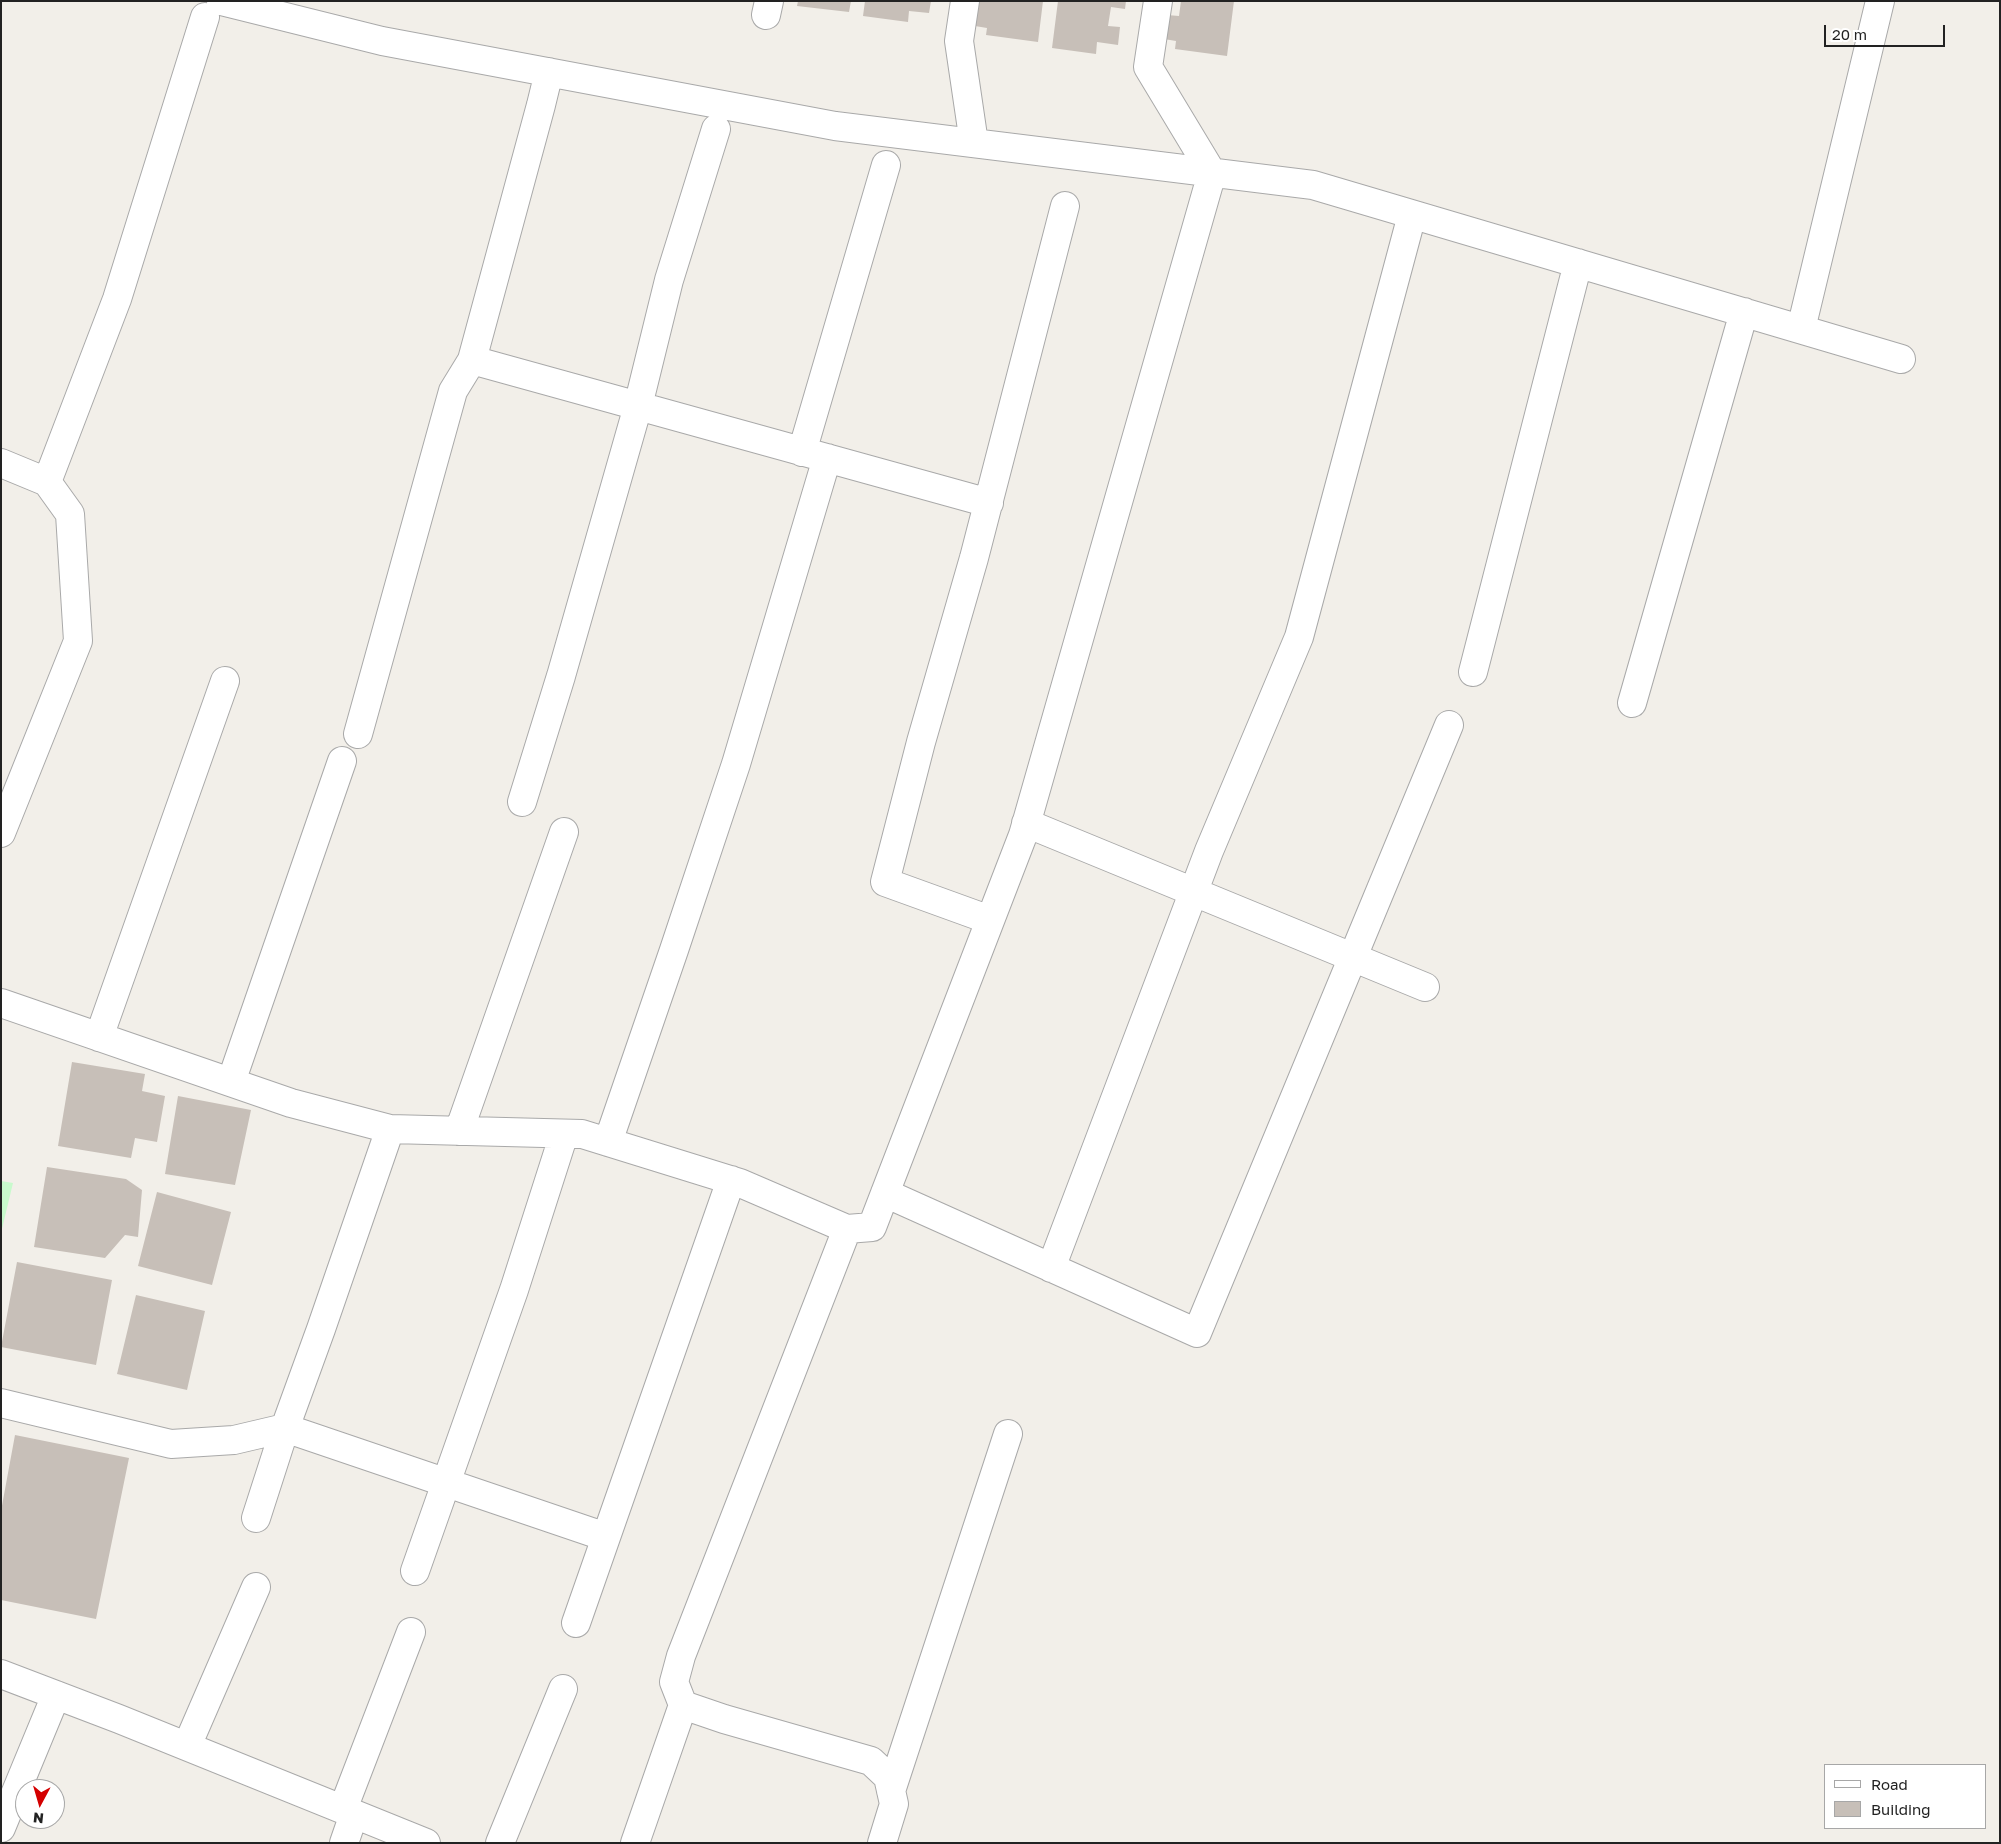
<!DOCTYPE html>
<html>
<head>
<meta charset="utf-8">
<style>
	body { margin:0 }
	#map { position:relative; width:2001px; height:1844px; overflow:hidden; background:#f2efe9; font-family:"Golos Text",sans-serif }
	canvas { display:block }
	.frame { position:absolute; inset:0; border:2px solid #222; pointer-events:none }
	.legend { position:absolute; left:1824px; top:1764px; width:162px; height:65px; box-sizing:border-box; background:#fff; border:1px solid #a7a7a7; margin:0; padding:6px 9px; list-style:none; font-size:15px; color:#222 }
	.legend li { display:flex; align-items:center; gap:10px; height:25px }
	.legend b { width:25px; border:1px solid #a7a7a7 }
	.north { position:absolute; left:15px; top:1779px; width:50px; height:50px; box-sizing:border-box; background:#fff; border:1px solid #a7a7a7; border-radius:50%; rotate:186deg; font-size:14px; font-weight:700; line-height:20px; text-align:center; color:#222 }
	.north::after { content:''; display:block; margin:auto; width:18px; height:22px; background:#d40000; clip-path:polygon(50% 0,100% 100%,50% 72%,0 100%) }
	.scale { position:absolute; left:1824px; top:25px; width:121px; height:22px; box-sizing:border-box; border:2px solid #222; border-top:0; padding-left:6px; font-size:15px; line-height:18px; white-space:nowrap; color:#222; -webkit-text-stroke:4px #fff; paint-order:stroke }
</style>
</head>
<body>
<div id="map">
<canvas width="2001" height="1844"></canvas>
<div class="frame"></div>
<ul class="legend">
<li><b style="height:6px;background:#fff"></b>Road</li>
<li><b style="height:14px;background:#c7bfb8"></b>Building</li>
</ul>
<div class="north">N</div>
<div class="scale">20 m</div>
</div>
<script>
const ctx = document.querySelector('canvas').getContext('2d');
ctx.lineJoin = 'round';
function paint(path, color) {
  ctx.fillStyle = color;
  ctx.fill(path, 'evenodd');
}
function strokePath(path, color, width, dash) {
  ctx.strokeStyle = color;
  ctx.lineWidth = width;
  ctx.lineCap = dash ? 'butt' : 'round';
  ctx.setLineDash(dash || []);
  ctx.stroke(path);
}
const park = new Path2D(`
	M1 1181 13 1183 1 1233Z`);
const building = new Path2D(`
	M798 1H851L849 12 797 6Z
	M865 1H931L929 13 909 11 908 22 863 16Z
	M978 1H1043L1038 42 986 35 987 28 975 26Z
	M1058 1H1126L1125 9 1111 7 1108 26 1120 27 1118 45 1097 42 1096 54 1052 48Z
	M1181 1H1234L1227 56 1175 49 1176 41 1164 39 1167 15 1179 16Z
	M72 1062 145 1074 142 1091 165 1096 157 1142 135 1138 131 1158 58 1146Z
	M178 1096 251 1110 235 1185 165 1174Z
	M47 1167 126 1179 142 1190 138 1237 125 1235 105 1258 34 1247Z
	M157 1192 231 1212 212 1285 138 1266Z
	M17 1262 112 1280 96 1365 1 1347Z
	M136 1295 205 1311 187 1390 117 1374Z
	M15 1435 129 1458 96 1619 1 1600V1511Z`);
const minor = new Path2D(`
	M221 1 382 41 835 126 1313 185 1901 359
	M965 1 959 41 974 143
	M766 15 769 1
	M549 72 541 105 472 360 989 503
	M1801 329 1880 1
	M802 452 886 165
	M1 463 47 482 70 514 78 641 1 833
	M47 482 117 299 205 17
	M1473 672 1578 263
	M1632 703 1744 312
	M358 734 453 391 472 360
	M522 802 561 676 638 406 669 280 716 129
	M1026 823 1425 987
	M990 920 885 882 921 742 974 558 1065 206
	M1 1003 291 1103 390 1129 582 1134 740 1183 847 1229 872 1227 1023 835 1212 173 1148 67 1158 1
	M99 1037 225 681
	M231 1082 342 761
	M459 1131 564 832
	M608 1142 674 950 736 764 827 458
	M885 1193 1197 1333 1449 725
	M847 1229 681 1656 674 1682 683 1705 724 1719 871 1761 888 1777 894 1804 882 1843
	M1051 1268 1209 851 1299 637 1412 215
	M1 1403 171 1444 234 1440 285 1428 606 1537
	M256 1518 285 1428 321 1329 390 1129
	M415 1571 514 1290 564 1134
	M576 1623 731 1180
	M1 1674 119 1719 426 1843
	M187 1746 256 1587
	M891 1791 1008 1434
	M343 1809 411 1632
	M1 1828 56 1695
	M344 1843 354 1814
	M500 1843 563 1689
	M635 1843 683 1705`);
paint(park, '#c8facc');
paint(building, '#c7bfb8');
strokePath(minor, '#a9a9a9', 30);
strokePath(minor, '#fff', 28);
</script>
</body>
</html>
